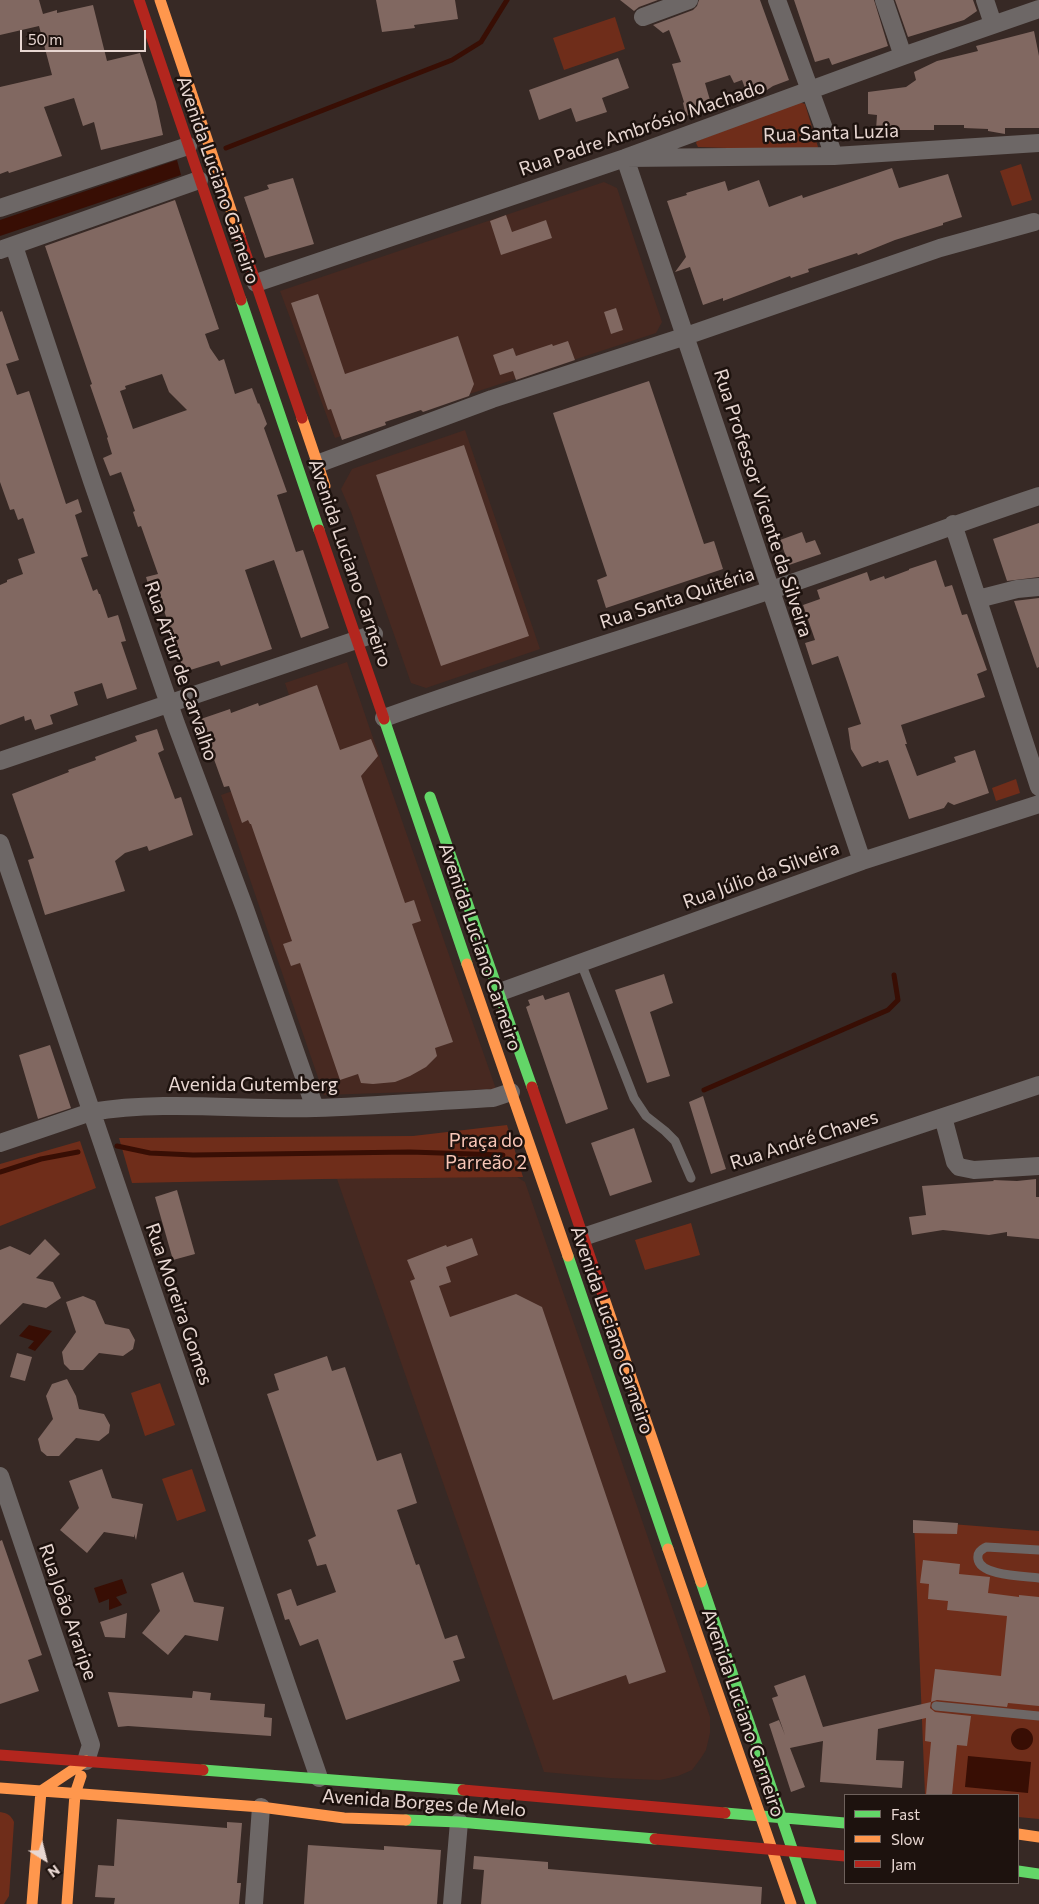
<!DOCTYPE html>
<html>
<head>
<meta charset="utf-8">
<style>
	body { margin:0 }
	#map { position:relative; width:1039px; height:1904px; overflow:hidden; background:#372925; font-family:Commissioner,sans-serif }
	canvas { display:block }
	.legend { position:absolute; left:844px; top:1794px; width:175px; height:90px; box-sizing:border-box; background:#1d120e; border:1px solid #6e615c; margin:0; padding:6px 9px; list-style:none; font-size:15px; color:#e8d7d2 }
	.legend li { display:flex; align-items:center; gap:10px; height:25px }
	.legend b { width:25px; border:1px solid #6e615c }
	.north { position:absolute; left:20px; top:1834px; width:50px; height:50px; -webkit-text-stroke:4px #1d120e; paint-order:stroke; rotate:144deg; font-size:14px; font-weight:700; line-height:20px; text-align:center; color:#e8d7d2 }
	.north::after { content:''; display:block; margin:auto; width:18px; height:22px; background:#e8d7d2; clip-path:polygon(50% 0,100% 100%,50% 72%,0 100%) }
	.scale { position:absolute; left:20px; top:30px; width:126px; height:22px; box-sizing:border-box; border:2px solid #e8d7d2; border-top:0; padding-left:6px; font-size:15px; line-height:18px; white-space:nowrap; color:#e8d7d2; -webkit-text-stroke:4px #1d120e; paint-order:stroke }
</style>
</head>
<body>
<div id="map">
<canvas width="1039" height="1904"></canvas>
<ul class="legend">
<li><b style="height:6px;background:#63d668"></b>Fast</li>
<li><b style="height:6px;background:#ff974d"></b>Slow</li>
<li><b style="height:6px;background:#b3261e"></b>Jam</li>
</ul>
<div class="north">N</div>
<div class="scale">50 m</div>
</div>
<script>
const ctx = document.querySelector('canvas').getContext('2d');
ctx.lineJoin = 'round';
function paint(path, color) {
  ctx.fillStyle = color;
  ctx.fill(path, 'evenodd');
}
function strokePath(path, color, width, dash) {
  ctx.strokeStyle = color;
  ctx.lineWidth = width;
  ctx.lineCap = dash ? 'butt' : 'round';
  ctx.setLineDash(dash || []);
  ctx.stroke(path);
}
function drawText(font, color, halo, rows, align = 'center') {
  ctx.font = font + ' Commissioner,sans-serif';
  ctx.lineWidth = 5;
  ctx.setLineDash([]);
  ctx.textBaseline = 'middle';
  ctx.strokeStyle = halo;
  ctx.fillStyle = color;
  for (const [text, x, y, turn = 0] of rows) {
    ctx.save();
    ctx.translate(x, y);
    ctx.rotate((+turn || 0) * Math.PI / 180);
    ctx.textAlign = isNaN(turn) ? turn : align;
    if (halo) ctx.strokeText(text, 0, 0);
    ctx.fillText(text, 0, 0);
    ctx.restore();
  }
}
const built = new Path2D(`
	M604 182 617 188 662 322 656 333 335 438 280 291Z
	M465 430 540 649 426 688 411 683 351 512 341 489 352 469Z
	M347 662 373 738 496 1089 324 1095 221 795 312 763 285 683Z
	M517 1177 525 1182 710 1717V1733L706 1750 701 1758 692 1770 678 1776 660 1780 610 1778 544 1772 337 1179Z`);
const green = new Path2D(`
	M615 17 625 49 564 70 553 38Z
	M799 102 805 104 818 147 815 151 698 147 696 143 697 141Z
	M1021 164 1032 200 1012 206 1000 171Z
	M1016 779 1020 793 996 801 992 788Z
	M507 1125 523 1177 323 1179 132 1183 119 1138 413 1136Z
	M80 1141 96 1188 0 1226V1164Z
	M691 1223 700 1255 645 1270 635 1240Z
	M160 1383 175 1425 145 1436 131 1393Z
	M192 1469 206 1511 177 1521 162 1479Z
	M914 1521 1039 1531V1819L1018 1817V1795H925Z
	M0 1812C7 1813 11 1815 14 1822L9 1896 4 1904H0Z`);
const water = new Path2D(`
	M177 160 181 175 0 236V220Z
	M29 1325 52 1331 35 1351 28 1348 34 1341 19 1336Z
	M122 1579 127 1593 116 1597 122 1605 109 1610V1599L99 1603 94 1588Z
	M1011 1739a11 11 0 1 1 22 0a11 11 0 1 1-22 0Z
	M968 1756 1031 1762 1028 1793 965 1787Z`);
const stream = new Path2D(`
	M226 148 452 60 481 42 507 0
	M704 1090 888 1010 898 1000 894 975
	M117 1146 150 1153 193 1155 410 1152 503 1155
	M0 1172 41 1159 78 1152`);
const building = new Path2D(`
	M0 0H39L43 14 57 10V13L93 5 107 61 140 53 156 102 163 135 101 150 94 122 83 126 74 98 44 107 62 156 9 173 8 171 0 174V87L52 75 39 26 0 35Z
	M376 0H455L458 19 414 25 415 28 382 32Z
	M620 0H658L639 7 634 11Z
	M699 0H760L789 80 773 86 761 94 749 99 742 80 734 83 730 75 705 83 712 107 686 116 683 103 684 102 672 64 681 62 669 30 663 33 653 25 693 10 697 6Z
	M794 0H874L888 46 832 65 829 58 815 62Z
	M895 0H973L977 11 964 20 908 37Z
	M1034 31 1039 56V128H1005V134L988 131V129L964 128V125H934V130H876L877 115 868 114V92L906 87 916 80 914 72 937 61 978 51 976 46Z
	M618 58 629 88 602 98 607 112 576 122 571 108 539 120 529 90Z
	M892 168 899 188 948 174 962 217 943 223V225L895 240 858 255 857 253 808 269 809 272 791 278 790 276 723 301V298L703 305 690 267 675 272 686 257 667 201 687 195 686 193 725 181 728 191 759 180 769 207 802 195 803 198Z
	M293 178 314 244 265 258 244 197 269 189 267 185Z
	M175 200 219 329 205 334 210 348 219 361 224 359 235 394 252 388 258 404 259 403 267 424 264 428 287 492 277 495 296 552 303 550 329 628 301 638 274 560 245 570 272 649 221 666 219 661 184 672 157 589 150 591 146 577 158 574 141 526 138 527 133 512 135 511 121 472 110 476 103 458 112 454 107 438 108 437 90 385 92 384 45 246ZM162 374 169 392 187 410 133 429 120 391 126 389 125 386Z
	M506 215 512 232 546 220 552 238 501 255 490 221Z
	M318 294 345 374 458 336 474 384 469 396 423 412 421 410 385 422 386 425 342 440 331 409 328 410 291 303Z
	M616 308 623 330 611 334 604 312Z
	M2 311 19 360 6 364 17 395 29 391 66 504 78 499 82 512 75 515 88 556 81 558 93 591 97 589 99 594H100L108 618 118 615 126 641 121 642 137 689 107 699 102 683 74 692 78 705 50 715 53 724 35 730 31 719 25 721 24 716 0 725V585L7 582V580L23 574 18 559 35 553 23 518 18 520 14 509 10 510 0 482V312Z
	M568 341 575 360 516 380 513 371 500 375 493 355 513 348 516 356 552 344 553 346Z
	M649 381 704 544 714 541 723 569 606 608 597 580 607 576 553 413Z
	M464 445 529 636 441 666 376 475Z
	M1039 523V577L1007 581 993 539Z
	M802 532 806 543 815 540 821 554 789 565 780 540Z
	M936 560 945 587 952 585 962 615 967 614 987 670 977 674 985 697 901 725 907 744H905L917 776 956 762 954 757 975 750 989 793 954 805 948 802 944 808 909 819 888 760 879 763 878 761 862 767 851 749 848 728 861 724 847 682 838 656 812 665 805 643 815 640 803 605 820 599 817 590 867 572 870 581 884 576 885 579 909 570V569Z
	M1039 598V667L1037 668 1014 601Z
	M317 685 340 750 371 739 378 756 361 776 405 903 414 900 421 921 412 924 453 1042 435 1048 437 1056 426 1067 410 1076 395 1082 373 1084 361 1083 358 1074 340 1080 300 963 291 966 283 944 292 941 251 824H250L248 820 242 823 229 786 224 787 206 737 200 738 195 721 230 709 231 713 258 703 259 706Z
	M157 729 164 750 158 753 175 799 181 797 193 835 149 851 147 846 125 853 115 861 125 891 45 915 28 860 34 858 12 794 69 772 68 770 96 760 95 757 137 741 135 736Z
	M664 974 673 1003 650 1012 670 1076 647 1083 615 990Z
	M569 992 608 1109 566 1124 526 1007 530 1005 528 1000 543 995 545 1000Z
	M50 1045 71 1108 38 1119 19 1055Z
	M703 1096 726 1169 711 1174 689 1102Z
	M634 1128 652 1182 610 1196 591 1143Z
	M1036 1179V1197H1039V1239L1007 1236V1232L989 1235 943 1230 912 1235 909 1217 926 1215 922 1186 994 1181 993 1180 1017 1181Z
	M177 1190 195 1254 173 1260 155 1197Z
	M472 1238 478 1255 446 1267 451 1282 439 1286 450 1317 516 1294 542 1307 666 1672 629 1684 626 1675 553 1700 410 1281 415 1279 407 1260 446 1245 447 1247Z
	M45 1239 60 1254 36 1278 53 1282 61 1298 46 1308 23 1303 0 1325V1250L10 1246 30 1255Z
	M83 1296 95 1301 105 1324 129 1329 135 1340 133 1349 123 1356 99 1353 83 1370H70L64 1364 62 1352 76 1332 66 1302Z
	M17 1353 32 1357 25 1381 10 1377Z
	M327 1356 332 1371 345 1367 377 1461 401 1453 417 1503 397 1510 416 1565 419 1564 445 1639 457 1635 465 1658 453 1661 460 1681 346 1720 318 1639 300 1646 289 1619 285 1620 277 1594 291 1589 297 1606 336 1592 326 1564 317 1566 311 1548 308 1540 316 1536 267 1394 279 1390 274 1374Z
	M67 1379 76 1396 79 1409 104 1414 110 1425 109 1433 99 1441 76 1438 59 1456H47L41 1451 38 1439 53 1419 46 1396 52 1384Z
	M102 1469 112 1498 143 1504 136 1540 134 1534V1537L104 1532 87 1553 60 1530 79 1508 69 1481Z
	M913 1520 958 1523 957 1534 913 1533Z
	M2 1540 42 1655 28 1660 39 1691 0 1704V1541Z
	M923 1560 960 1564 959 1574 990 1577 988 1593 1019 1597V1595L1039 1597V1706L1008 1703 1007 1707 937 1700 931 1702 930 1708 935 1712 971 1716 967 1746 957 1745 952 1795H926L931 1742 925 1741 926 1718 878 1729 876 1760 904 1761 902 1788 820 1782 823 1741 790 1748 805 1787 791 1792 769 1724 779 1720 785 1735 772 1698 778 1696 774 1686 805 1675 823 1727 931 1702 935 1669 1001 1676 1007 1616 947 1610 948 1601 928 1599 929 1584 920 1583Z
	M183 1572 194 1602 224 1607 218 1641 185 1635 168 1655 142 1633 160 1611 151 1584Z
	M127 1613 125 1638 105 1637 100 1622Z
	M193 1691 211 1693 210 1700 265 1704 264 1717 272 1718 271 1736 128 1726 118 1727 108 1692 192 1698Z
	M117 1819 227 1828V1822L242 1823 237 1883H241L239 1904H114L115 1898 95 1897 98 1865 114 1866Z
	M308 1845 384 1850V1846L441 1850 437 1904H304Z
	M474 1856 548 1862V1869L762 1887 761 1904H481L484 1870 473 1869Z`);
const lane = new Path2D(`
	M581 963 634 1098 646 1116 665 1131 675 1141 691 1178
	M1039 1550 986 1547C981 1550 977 1552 978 1559 980 1576 1025 1576 1039 1578
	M936 1706 1039 1716`);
const street = new Path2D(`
	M777 0 834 156
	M884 0 903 56
	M985 0 993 24
	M643 17 689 0
	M0 208 188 146
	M14 246 92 481 176 724 245 909 315 1108
	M0 250 199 180
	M256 283 625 158 903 56 1039 9
	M317 464 492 399 686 336 940 248 1034 222
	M953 524 1039 787
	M978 599 1017 589 1039 587
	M384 718C511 672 640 634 768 591 859 561 948 526 1039 496
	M0 761 374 634
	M0 843C106 1155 211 1467 319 1778
	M862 861 625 158 834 156 1039 143
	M500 992 862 861 1039 804
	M943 1117 955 1162 959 1167 974 1170 1039 1166
	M0 1143 91 1112C164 1100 242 1110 315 1108 375 1106 434 1101 493 1098L511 1092
	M583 1237 1039 1085
	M0 1476 91 1745 86 1761
	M254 1904 261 1807
	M452 1904 459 1822`);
const fast = new Path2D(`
	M241 300 319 530
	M384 719 467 964
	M430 797 532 1087
	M568 1256 668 1549
	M701 1582 811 1904
	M203 1770 463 1790
	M725 1813 845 1823
	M406 1820 459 1822 655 1839
	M1018 1871 1039 1874`);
const slow = new Path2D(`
	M160 0 240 237
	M302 418 325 486
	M467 964 568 1256
	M603 1295 701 1582
	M668 1549 791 1904
	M0 1788 261 1807 344 1818 406 1820
	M1018 1834 1039 1837
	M32 1904 41 1791 86 1761
	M67 1904 75 1794 81 1776`);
const jam = new Path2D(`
	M139 0 241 300
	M240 237 302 418
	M319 530 384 719
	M532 1087 603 1295
	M0 1755 203 1770
	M463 1790 725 1813
	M655 1839 845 1856`);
const streetNames = [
	["Rua Padre Ambrósio Machado",642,128,-19],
	["Rua Santa Luzia",831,133,-2],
	["Avenida Luciano Carneiro",218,180,71],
	["Rua Professor Vicente da Silveira",763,503,72],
	["Avenida Luciano Carneiro",350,563,71],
	["Rua Santa Quitéria",677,598,-18],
	["Rua Artur de Carvalho",181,671,71],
	["Rua Júlio da Silveira",761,875,-20],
	["Avenida Luciano Carneiro",480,947,71],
	["Avenida Gutemberg",253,1085],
	["Rua André Chaves",804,1140,-18],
	["Rua Moreira Gomes",179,1304,71],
	["Avenida Luciano Carneiro",612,1330,71],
	["Rua João Araripe",68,1612,71],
	["Avenida Luciano Carneiro",743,1713,71],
	["Avenida Borges de Melo",424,1803,4]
];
const parkNames = [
	["Praça do",486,1141],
	["Parreão 2",486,1163]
];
paint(built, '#472921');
paint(green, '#6f2d1a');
paint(water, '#380e04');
strokePath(stream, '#380e04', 5);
paint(building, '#816861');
strokePath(lane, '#6d6766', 9);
strokePath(street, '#6d6766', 18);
strokePath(fast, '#63d668', 11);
strokePath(slow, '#ff974d', 11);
strokePath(jam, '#b3261e', 11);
drawText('19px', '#e8d7d2', '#1d120e', streetNames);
drawText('19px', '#f8c6b7', '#1d120e', parkNames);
</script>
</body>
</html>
